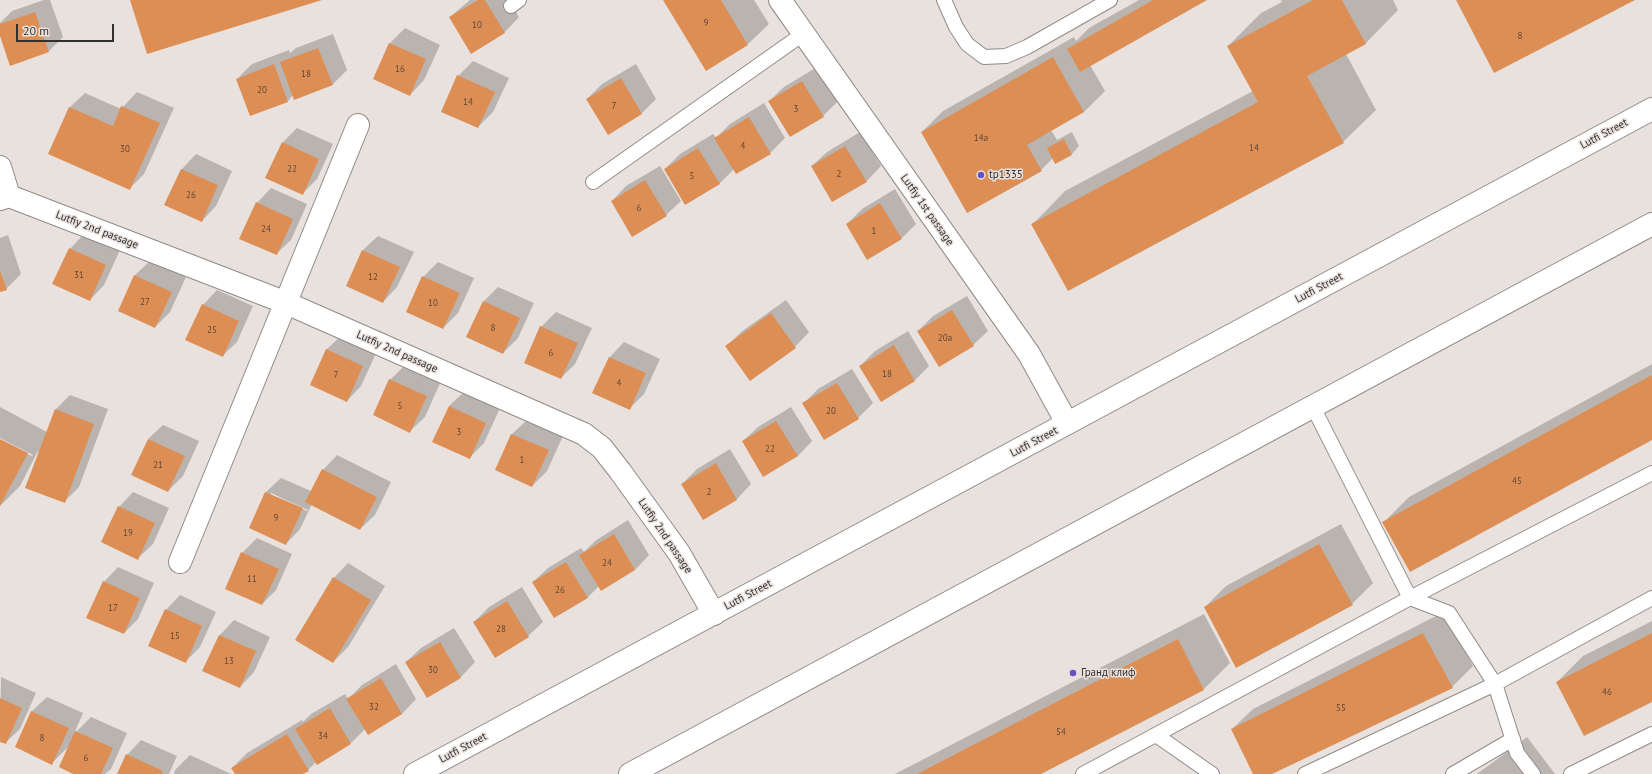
<!DOCTYPE html>
<html>
<head>
<meta charset="utf-8">
<style>
	body { margin:0 }
	#map { position:relative; width:1652px; height:774px; overflow:hidden; background:#e8e1dd; font-family:"PT Sans",sans-serif }
	canvas { display:block }
	.scale { position:absolute; left:16px; top:24px; width:98px; height:18px; box-sizing:border-box; border:2px solid #32302e; border-top:0; padding-left:5px; font-size:12px; line-height:14px; white-space:nowrap; color:#32302e; -webkit-text-stroke:3px #e8e1dd; paint-order:stroke }
</style>
</head>
<body>
<div id="map">
<canvas width="1652" height="774"></canvas>
<div class="scale">20 m</div>
</div>
<script>
const ctx = document.querySelector('canvas').getContext('2d');
ctx.lineJoin = 'round';
function paint(path, color) {
  ctx.fillStyle = color;
  ctx.fill(path, 'evenodd');
}
function strokePath(path, color, width, dash) {
  ctx.strokeStyle = color;
  ctx.lineWidth = width;
  ctx.lineCap = dash ? 'butt' : 'round';
  ctx.setLineDash(dash || []);
  ctx.stroke(path);
}
function drawText(font, color, halo, rows, align = 'center') {
  ctx.font = font + ' "PT Sans",sans-serif';
  ctx.lineWidth = 3;
  ctx.setLineDash([]);
  ctx.textBaseline = 'middle';
  ctx.strokeStyle = halo;
  ctx.fillStyle = color;
  for (const [text, x, y, turn = 0] of rows) {
    ctx.save();
    ctx.translate(x, y);
    ctx.rotate((+turn || 0) * Math.PI / 180);
    ctx.textAlign = isNaN(turn) ? turn : align;
    if (halo) ctx.strokeText(text, 0, 0);
    ctx.fillText(text, 0, 0);
    ctx.restore();
  }
}
const shadow = new Path2D(`
	M44 0H50L63 37 48 52 0 33V23L12 11Z
	M470 0H509L519 17 505 32 471 52 450 17Z
	M664 0H754L769 24 748 44 706 70Z
	M1139 0H1205L1090 65 1105 91 1084 112 1051 130 1057 140 1072 132 1079 146 1072 154 1055 163 1053 158 1041 170 922 132 943 111 1074 37 1076 41 1089 28Z
	M1281 0H1393L1398 10 1366 43 1346 54 1376 110 1343 142 1033 224 1065 191 1253 91 1228 46 1261 13 1282 2Z
	M405 28 440 45 424 80 410 95 374 78 390 43Z
	M333 34 347 70 332 85 293 95 288 101 237 79 252 64 289 50 290 53 296 48Z
	M473 61 509 78 493 112 478 127 458 76Z
	M636 64 656 99 642 113 608 134 587 99 602 84Z
	M817 67 838 101 823 116 790 136 769 101 784 87Z
	M137 92 174 108 144 174 129 189 50 153 70 107 85 93 121 109Z
	M764 103 785 138 770 153 734 169 720 183 686 204 665 169 680 154 713 134 716 138 730 124Z
	M297 128 333 144 317 179 302 194 283 142Z
	M860 132 881 166 867 181 833 201 812 166 827 152Z
	M196 154 232 171 216 206 202 221 166 205 182 169Z
	M660 166 681 201 666 215 612 201 626 186Z
	M271 188 307 204 291 240 276 254 257 203Z
	M895 189 916 224 902 238 847 224 862 209Z
	M84 234 120 250 104 285 90 300 70 249Z
	M8 235 21 274 6 289 0 291V238Z
	M378 236 414 252 397 287 383 302 363 250Z
	M150 261 186 277 170 312 155 327 119 311 135 275Z
	M438 262 474 278 458 313 443 328 407 312 423 277Z
	M498 287 534 303 518 338 503 353 484 301Z
	M217 290 253 306 237 342 222 356 203 305Z
	M967 296 988 331 973 345 918 331 933 316Z
	M786 300 809 332 795 347 727 346 741 332Z
	M556 312 592 328 575 364 561 378 541 327Z
	M908 331 929 366 915 380 860 366 875 351Z
	M342 335 377 351 361 386 347 401 311 385 327 349Z
	M624 342 660 359 644 394 629 409 594 392 610 357Z
	M1652 364V439L1383 523 1409 497Z
	M405 365 441 381 425 417 410 431 390 380Z
	M852 369 873 403 858 418 804 403 818 389Z
	M464 392 500 408 484 443 469 458 449 406Z
	M70 395 108 409 79 487 64 502 38 451 20 486 0 506V440L32 456 33 455 0 438V407L47 432 56 409Z
	M791 407 812 441 798 456 743 441 758 427Z
	M527 420 563 436 547 471 532 486 496 470 512 434Z
	M163 425 199 441 183 476 168 491 148 439Z
	M730 449 751 484 737 499 703 519 682 484 697 469Z
	M337 455 391 482 375 515 360 529 312 504 300 529 286 544 250 528 266 492 281 478 311 491 323 470ZM271 493 308 510 307 511 271 495Z
	M133 492 169 508 153 544 138 558 119 507Z
	M628 520 649 555 635 570 599 586 588 597 554 617 533 582 548 568 581 548 584 552 595 541Z
	M1341 524 1373 583 1352 604 1205 607 1226 586Z
	M257 538 292 554 276 590 262 604 242 553Z
	M348 563 385 586 348 647 333 662 334 578Z
	M118 567 154 583 138 619 124 633 104 582Z
	M522 587 543 622 528 636 474 622 489 607Z
	M180 595 216 612 200 647 185 662 166 610Z
	M1444 612 1473 666 1452 687 1270 774H1254L1232 729 1253 709Z
	M1204 614 1230 663 1204 689 1039 774H895Z
	M234 620 270 637 254 672 240 687 204 670 220 635Z
	M1652 621V701L1557 682 1583 656Z
	M454 628 475 662 461 677 427 697 406 662 421 648Z
	M396 664 416 699 402 714 368 733 365 729 351 743 317 764 316 762 308 770 301 774H236L232 768 247 753 302 720 303 722 311 714 345 694 348 699 362 685Z
	M1 677 36 693 20 729 5 743 0 741Z
	M47 697 83 713 74 734 91 717 127 733 111 769 105 774H76L69 746 52 763 16 747 32 711Z
	M1527 737 1555 774H1477Z
	M141 740 177 756 169 774H118L127 755Z
	M190 755 231 774H174L175 770Z`);
const building = new Path2D(`
	M130 0H322L147 54Z
	M478 0H485L505 33 471 54 449 17Z
	M663 0H721L748 45 706 71Z
	M1153 0H1207L1080 72 1067 49Z
	M1313 0H1342L1366 44 1307 76 1344 143 1068 291 1031 224 1258 102 1227 46Z
	M1456 0H1635L1494 73Z
	M35 12 49 52 10 66 0 36V24Z
	M389 43 426 59 410 96 373 79Z
	M318 48 333 85 294 100 280 62Z
	M1053 57 1084 112 1027 145 1042 171 967 213 921 132Z
	M274 64 288 102 250 116 236 79Z
	M457 75 495 92 478 128 441 112Z
	M621 78 642 114 608 135 586 99Z
	M802 81 824 117 790 137 768 101Z
	M121 106 160 123 130 190 48 154 69 107 113 126Z
	M749 117 771 154 736 174 714 138Z
	M1064 139 1072 155 1055 164 1047 148Z
	M282 142 319 159 303 195 265 178Z
	M845 146 867 182 832 202 811 166Z
	M698 148 720 184 685 205 664 169Z
	M181 169 218 185 202 222 164 205Z
	M645 180 667 216 632 237 611 201Z
	M256 202 293 219 277 255 239 239Z
	M880 203 902 239 867 260 846 224Z
	M69 248 106 265 90 301 52 284Z
	M362 250 400 267 383 303 346 286Z
	M0 271 7 290 0 292Z
	M134 275 172 292 155 328 118 311Z
	M422 276 460 293 443 329 406 312Z
	M483 301 520 318 503 354 466 337Z
	M202 304 239 321 223 357 185 340Z
	M952 310 974 346 939 367 917 331Z
	M771 313 796 348 750 381 725 346Z
	M540 326 578 343 561 379 524 363Z
	M894 345 915 381 881 402 859 366Z
	M326 349 363 366 347 402 310 385Z
	M609 357 646 373 630 410 592 393Z
	M1652 375V440L1410 572 1382 522Z
	M389 379 427 396 410 433 373 415Z
	M837 383 859 419 824 440 802 403Z
	M449 406 486 423 470 459 432 442Z
	M55 409 94 424 65 503 25 488Z
	M776 421 798 456 763 477 742 441Z
	M511 434 549 450 532 487 495 470Z
	M0 439 28 453 0 506Z
	M148 439 185 456 168 492 131 475Z
	M716 463 737 500 703 520 681 484Z
	M322 469 377 497 360 530 305 502Z
	M265 492 303 508 286 545 249 528Z
	M118 506 155 523 138 560 101 542Z
	M614 534 635 570 601 591 579 555Z
	M1319 544 1353 605 1236 668 1204 607Z
	M241 552 279 569 262 605 225 589Z
	M566 562 588 598 554 618 532 582Z
	M333 577 371 600 333 663 295 640Z
	M103 581 140 598 124 634 86 618Z
	M507 601 529 637 495 658 473 622Z
	M165 609 202 626 186 663 148 646Z
	M1423 633 1453 688 1272 774H1253L1231 729Z
	M1652 633V702L1584 736 1556 682Z
	M219 635 256 651 240 688 202 671Z
	M1178 639 1204 690 1041 774H917Z
	M440 642 461 678 427 698 405 662Z
	M381 678 402 714 368 735 346 699Z
	M0 698 22 708 6 744 0 742Z
	M330 708 351 744 317 765 295 729Z
	M31 711 69 728 52 765 15 747Z
	M75 731 113 748 101 774H73L59 767Z
	M287 734 309 771 303 774H235L231 768Z
	M126 754 163 771 162 774H117Z`);
const lane = new Path2D(`
	M944 0 956 27 967 44 984 57 1006 56 1027 47 1110 0
	M511 6 519 0
	M593 182 803 34
	M1313 407 1410 598 1449 613 1495 684 1517 753 1533 774
	M1156 735 1212 774
	M1083 774 1410 598 1652 473
	M1305 774 1495 684 1652 598
	M1453 774 1513 739
	M1571 774 1652 734`);
const street = new Path2D(`
	M780 0 1029 354 1067 423
	M0 167 9 196
	M0 199 9 196 284 302 584 434 602 448 620 471 679 553 714 614
	M180 562 358 125`);
const primary = new Path2D(`
	M415 774 1652 109
	M630 774 1652 224`);
const markers = [
	[981,175,4,"#6750c9"],
	[1073,673,4,"#6750c9"]
];
const numberNames = [
	["9",706,23],
	["10",477,25],
	["8",1520,36],
	["16",400,69],
	["18",306,74],
	["20",262,90],
	["14",468,102],
	["7",614,106],
	["3",796,109],
	["14a",981,138],
	["4",743,146],
	["14",1254,148],
	["30",125,149],
	["22",292,169],
	["2",839,174],
	["5",692,176],
	["26",191,195],
	["6",639,208],
	["24",266,229],
	["1",874,231],
	["31",79,275],
	["12",373,277],
	["27",145,302],
	["10",433,303],
	["8",493,328],
	["25",212,330],
	["20a",945,338],
	["6",551,353],
	["18",887,374],
	["7",336,375],
	["4",619,383],
	["5",400,406],
	["20",831,411],
	["3",459,432],
	["22",770,449],
	["1",522,460],
	["21",158,465],
	["45",1517,481],
	["2",709,492],
	["9",276,518],
	["19",128,533],
	["24",607,563],
	["11",252,579],
	["26",560,590],
	["17",113,608],
	["28",501,629],
	["15",175,636],
	["13",229,661],
	["30",433,670],
	["46",1607,692],
	["32",374,707],
	["55",1341,708],
	["54",1061,732],
	["34",323,736],
	["8",42,738],
	["6",86,758]
];
const streetNames = [
	["Lutfi Street",1604,134,-28],
	["Lutfiy 1st passage",927,210,55],
	["Lutfiy 2nd passage",97,230,21],
	["Lutfi Street",1319,288,-28],
	["Lutfiy 2nd passage",397,352,24],
	["Lutfi Street",1034,442,-28],
	["Lutfiy 2nd passage",665,536,56],
	["Lutfi Street",748,595,-28],
	["Lutfi Street",463,748,-28]
];
const poiNames = [
	["tp1335",989,175],
	["Гранд клиф",1081,673]
];
paint(shadow, '#0003');
paint(building, '#dd8e54');
strokePath(lane, '#918b87', 16);
strokePath(street, '#918b87', 24);
strokePath(primary, '#918b87', 24);
strokePath(lane, '#fff', 14);
strokePath(street, '#fff', 22);
strokePath(primary, '#fff', 22);
for (const [x, y, r, color] of markers) {
  const dot = new Path2D();
  dot.arc(x, y, r, 0, 2 * Math.PI);
  ctx.fillStyle = color;
  ctx.fill(dot);
  strokePath(dot, '#e8e1dd', 1.5);
}
drawText('9px', '#5d4838', null, numberNames);
drawText('11px', '#32302e', '#e8e1dd', streetNames);
drawText('11px', '#32302e', '#e8e1dd', poiNames, 'left');
</script>
</body>
</html>
